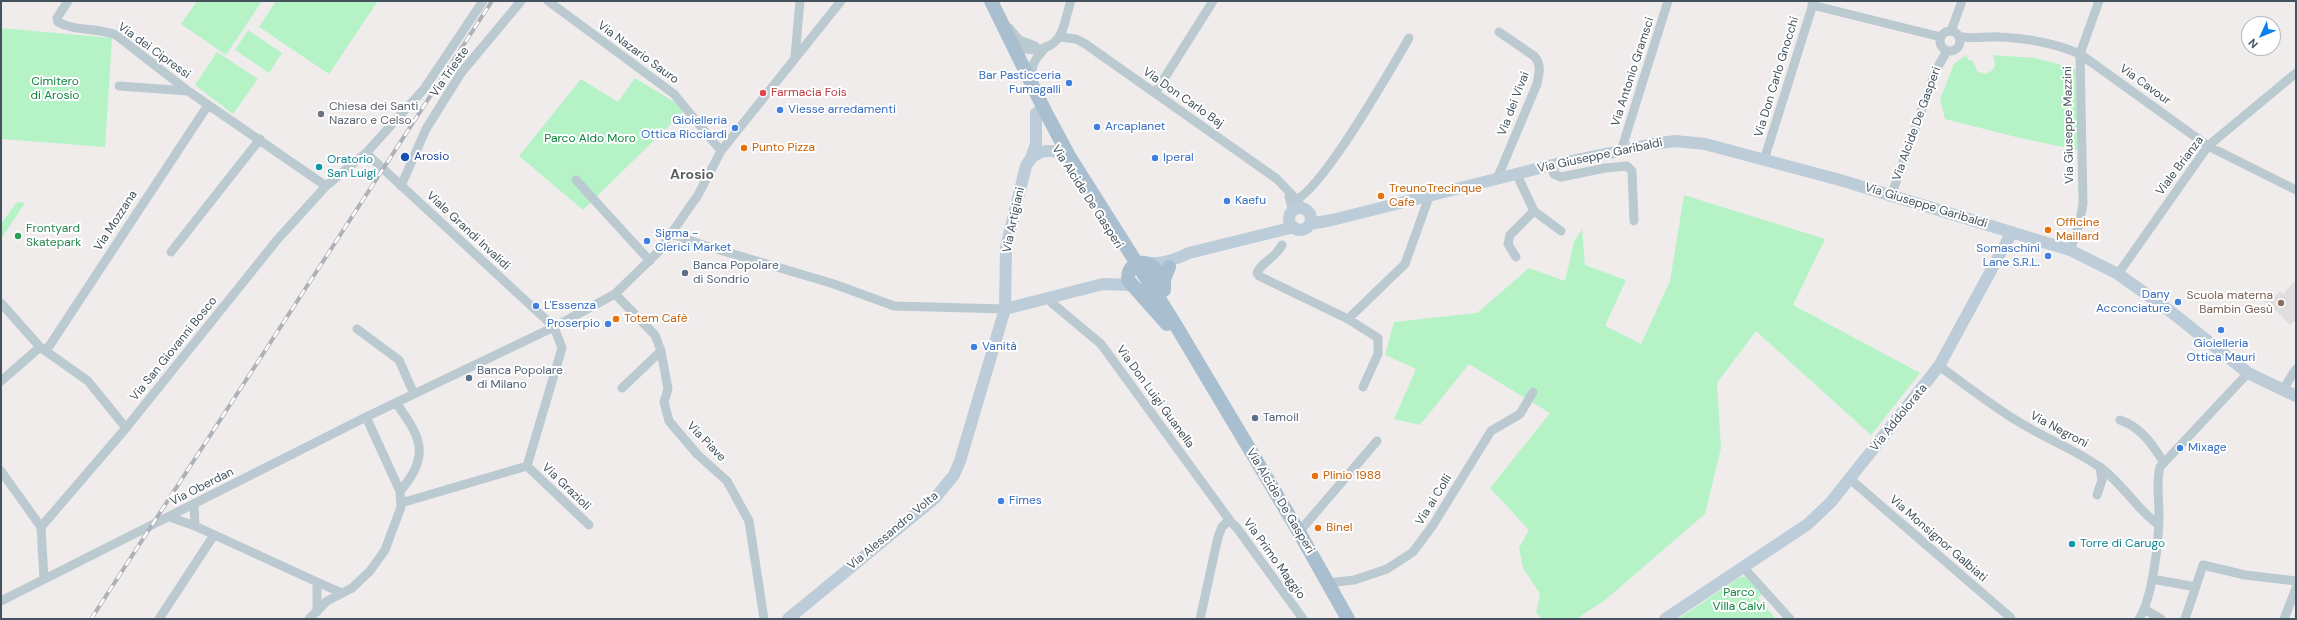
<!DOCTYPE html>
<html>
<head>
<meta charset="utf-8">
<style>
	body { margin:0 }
	#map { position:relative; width:2297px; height:620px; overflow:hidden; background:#f0ecec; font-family:"DM Sans",sans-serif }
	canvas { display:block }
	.frame { position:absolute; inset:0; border:2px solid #43525c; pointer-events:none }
	.north { position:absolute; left:2241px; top:16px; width:40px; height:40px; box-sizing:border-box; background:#fff; border:1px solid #b4babe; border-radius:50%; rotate:226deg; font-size:11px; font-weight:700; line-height:16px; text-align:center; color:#43525c }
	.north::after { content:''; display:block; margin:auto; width:14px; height:18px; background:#0681ef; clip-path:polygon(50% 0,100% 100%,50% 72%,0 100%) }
</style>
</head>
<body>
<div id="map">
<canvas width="2297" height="620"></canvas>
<div class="frame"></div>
<div class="north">N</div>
</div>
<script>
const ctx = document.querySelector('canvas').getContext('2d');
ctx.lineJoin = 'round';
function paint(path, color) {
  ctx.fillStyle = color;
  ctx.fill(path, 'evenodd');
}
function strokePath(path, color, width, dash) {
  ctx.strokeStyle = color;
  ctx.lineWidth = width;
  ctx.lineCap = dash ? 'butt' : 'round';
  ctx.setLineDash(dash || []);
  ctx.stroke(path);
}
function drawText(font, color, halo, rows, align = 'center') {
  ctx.font = font + ' "DM Sans",sans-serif';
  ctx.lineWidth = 4;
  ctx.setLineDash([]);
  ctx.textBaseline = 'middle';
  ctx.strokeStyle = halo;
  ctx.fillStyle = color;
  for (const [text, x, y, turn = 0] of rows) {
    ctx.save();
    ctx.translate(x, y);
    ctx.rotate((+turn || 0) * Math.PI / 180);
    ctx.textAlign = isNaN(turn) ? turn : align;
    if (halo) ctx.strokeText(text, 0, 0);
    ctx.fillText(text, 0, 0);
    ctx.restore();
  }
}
const education = new Path2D(`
	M2296 280V323L2294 321 2290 325 2271 305 2269 306 2263 301 2272 291 2276 295 2280 291 2283 294Z`);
const green = new Path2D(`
	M197 1H262L226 55 181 24Z
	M276 1H378L329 74 259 27Z
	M1 28 112 38 105 147 1 139Z
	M248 30 282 53 269 73 235 50Z
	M217 52 258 79 233 114 195 85Z
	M1966 55 1969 61 1972 60 1978 72 1985 74 1993 70 1995 65 1993 55 2035 58 2077 69V150L2020 138 1945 119 1940 99 1954 64Z
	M635 78 686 109 583 210 519 156 581 79 618 102Z
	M1684 195 1825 239 1793 305 1920 373 1871 435 1756 331 1717 383 1721 448 1705 514 1604 601 1576 619H1543L1536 613 1540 594 1523 568 1519 548 1529 530 1490 488 1550 413 1469 364 1420 425 1394 419 1416 369 1385 355 1394 322 1477 313 1529 268 1565 281 1574 242 1582 229 1585 265 1626 280 1605 326 1641 344 1670 281Z
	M20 202 25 203 1 239V224L16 203Z
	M1740 577H1746L1762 594 1758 598 1776 619H1678Z`);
const street = new Path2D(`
	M68 1 57 18 58 22C76 32 97 27 116 35L188 91 326 186
	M548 1 674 94 721 151
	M1812 5 1941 37
	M1009 28 1019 40 1035 46
	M1951 31 1962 1
	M1940 41a10 10 0 1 1 20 0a10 10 0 1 1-20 0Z
	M1959 36C1972 40 1985 36 1999 37 2027 38 2054 43 2080 54L2208 146 2296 190
	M1059 37 1076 39 1084 43 1277 179 1297 200 1303 209
	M1011 44C1026 52 1048 53 1059 37 1065 28 1067 11 1071 1
	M795 56 800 1
	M1034 79C1028 65 1038 56 1047 46
	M119 86 188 91
	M1155 93 1213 1
	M1621 151 1668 1
	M366 153 554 327 562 348 527 466 589 525
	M1764 160 1814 1
	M1549 166 1554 174 1561 177 1605 168 1627 166 1632 171 1634 221
	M1517 175 1534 211 1561 231
	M1497 179 1537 84C1539 74 1542 64 1534 56L1499 32
	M576 180 650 261
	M401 186 426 129 461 73 521 1
	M1891 196 1936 70 1947 51
	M1289 197 1293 211
	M1293 201C1320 194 1392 67 1409 38
	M672 234 703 245 834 284 894 306 1005 309
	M1282 245C1274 260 1263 260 1257 273L1259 276 1348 319 1405 264 1429 197
	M2070 250 2079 225 2083 204 2080 54 2099 1
	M171 252 260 139
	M1516 257 1508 244 1510 235 1534 211
	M2118 274 2208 146 2296 73
	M615 294 655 335 661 351 668 389 664 402 669 421 697 454 727 481 749 521 764 619
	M1048 297 1052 303 1101 344 1231 522
	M1 303 40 347 88 381 126 428
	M1348 319 1378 338V354L1363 387
	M357 329 399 360 414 394
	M46 351 208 105
	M1939 366C1966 385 1991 405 2019 422 2046 439 2075 449 2101 468 2123 484 2139 512 2159 525
	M1 381 40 347
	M622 388 661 351
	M2282 391 2296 369
	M396 403C421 437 431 456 400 491
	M2120 420C2141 427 2153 445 2164 463
	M1 471 41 527 44 579
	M1850 479 2011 618
	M2097 495 2102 480 2100 467
	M401 503 527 466
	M170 517 195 526 194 504
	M195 526 317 582
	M41 527 126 428 277 240 326 186 366 153 424 89 483 1
	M1299 532 1377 441
	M1744 568 1790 619
	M2152 579 2196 587
	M1328 583 1354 580 1387 569 1413 552 1433 525 1491 431 1520 414 1533 392
	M1 601 366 417 554 327 615 294 659 251 698 195 721 151 841 1
	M2144 609 2161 619
	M317 612V582L342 593
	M159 619 214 535
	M309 619 327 601 352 588 370 571 385 550 401 507 400 491 366 417
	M1200 619 1218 537 1222 527 1227 522H1231L1237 528 1303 619
	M2139 619C2153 597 2159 540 2159 513 2159 500 2156 480 2160 467L2248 373
	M2185 619 2203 565 2245 575 2296 581
	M2284 619 2296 588`);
const secondary = new Path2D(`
	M1031 158 1036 144V113
	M1289 219a11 11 0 1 1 22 0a11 11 0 1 1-22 0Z
	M1310 224 1332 220 1552 165 1653 144 1675 141 1705 144 1840 180 2070 250 2118 274 2170 311 2248 373 2296 396
	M1148 263C1162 264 1177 259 1189 253L1294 227
	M1005 309 1103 284 1131 285
	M788 619 935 498 954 475 960 461 1005 309 1006 247 1026 166C1033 153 1043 149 1057 152
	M1665 619 1808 524 1831 502 1939 366 2012 232`);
const primary = new Path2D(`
	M991 1 1045 111 1069 156 1175 324 1299 532 1348 619
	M1164 290V279L1169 267
	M1138 291H1147L1156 284C1164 259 1127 254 1128 280L1167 324`);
const rail = new Path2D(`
	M91 619 492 1`);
const markers = [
	[1069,83,4,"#3f7fe0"],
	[763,93,4,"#e0444e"],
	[780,110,4,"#3f7fe0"],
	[321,114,4,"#6b7280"],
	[1097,127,4,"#3f7fe0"],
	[735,128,4,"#3f7fe0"],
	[744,148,4,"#e8710a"],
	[405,157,5,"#1a4fb4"],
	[1155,158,4,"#3f7fe0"],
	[319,167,4,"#0f9aa8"],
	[1381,196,4,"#e8710a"],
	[1227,201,4,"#3f7fe0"],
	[2048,230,4,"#e8710a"],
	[18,236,4,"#2e9e5b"],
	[647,241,4,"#3f7fe0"],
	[2048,256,4,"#3f7fe0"],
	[685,273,4,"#5c6f8a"],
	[2178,302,4,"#3f7fe0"],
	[2281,303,4,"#8d6e63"],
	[536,306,4,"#3f7fe0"],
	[616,319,4,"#e8710a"],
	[608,324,4,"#3f7fe0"],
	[2221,330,4,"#3f7fe0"],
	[974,347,4,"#3f7fe0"],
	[469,378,4,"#5c6f8a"],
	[1255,418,4,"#5c6f8a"],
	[2180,448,4,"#3f7fe0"],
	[1315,476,4,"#e8710a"],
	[1001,501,4,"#3f7fe0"],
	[1318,528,4,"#e8710a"],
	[2072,544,4,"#0f9aa8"]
];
const streetNames = [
	["Via dei Cipressi",154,51,36],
	["Via Nazario Sauro",638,53,36],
	["Via Trieste",450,72,-55],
	["Via Antonio Gramsci",1633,72,-72],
	["Via Don Carlo Gnocchi",1777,77,-73],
	["Via Cavour",2145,85,36],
	["Via Don Carlo Baj",1183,98,35],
	["Via dei Vivai",1514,104,-69],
	["Via Alcide De Gasperi",1917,124,-70],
	["Via Giuseppe Mazzini",2069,125,-91],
	["Via Giuseppe Garibaldi",1600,156,-12],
	["Viale Brianza",2180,166,-53],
	["Via Alcide De Gasperi",1087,197,57],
	["Via Giuseppe Garibaldi",1926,206,17],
	["Via Artigiani",1014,220,-78],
	["Via Mozzana",116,221,-57],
	["Viale Grandi Invalidi",468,231,43],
	["Via San Giovanni Bosco",174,349,-51],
	["Via Don Luigi Guanella",1155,397,54],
	["Via Addolorata",1899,418,-51],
	["Via Negroni",2059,430,28],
	["Via Piave",706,442,46],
	["Via Oberdan",202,487,-27],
	["Via Grazioli",566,487,44],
	["Via ai Colli",1434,500,-58],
	["Via Alcide De Gasperi",1280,501,59],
	["Via Alessandro Volta",893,531,-40],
	["Via Monsignor Galbiati",1938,539,41],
	["Via Primo Maggio",1274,559,54]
];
const shopNames = [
	["Bar Pasticceria",1061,76,"right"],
	["Fumagalli",1061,90,"right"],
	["Viesse arredamenti",788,110],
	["Gioielleria",727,121,"right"],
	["Ottica Ricciardi",727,135,"right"],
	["Arcaplanet",1105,127],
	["Iperal",1163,158],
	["Kaefu",1235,201],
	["Sigma -",655,234],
	["Clerici Market",655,248],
	["Somaschini",2040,249,"right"],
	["Lane S.R.L.",2040,263,"right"],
	["Dany",2170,295,"right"],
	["Acconciature",2170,309,"right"],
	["L'Essenza",544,306],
	["Proserpio",600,324,"right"],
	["Gioielleria",2221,344,"center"],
	["Ottica Mauri",2221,358,"center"],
	["Vanità",982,347],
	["Mixage",2188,448],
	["Fimes",1009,501]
];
const parkNames = [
	["Cimitero",55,82],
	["di Arosio",55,96],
	["Parco Aldo Moro",590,139],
	["Parco",1739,593],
	["Villa Calvi",1739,607]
];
const healthNames = [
	["Farmacia Fois",771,93]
];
const worshipNames = [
	["Chiesa dei Santi",329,107],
	["Nazaro e Celso",329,121]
];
const foodNames = [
	["Punto Pizza",752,148],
	["TreunoTrecinque",1389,189],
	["Cafe",1389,203],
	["Officine",2056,223],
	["Maillard",2056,237],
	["Totem Cafè",624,319],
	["Plinio 1988",1323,476],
	["Binel",1326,528]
];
const transitNames = [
	["Arosio",414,157]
];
const cultureNames = [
	["Oratorio",327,160],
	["San Luigi",327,174],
	["Torre di Carugo",2080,544]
];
const leisureNames = [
	["Frontyard",26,229],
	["Skatepark",26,243]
];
const serviceNames = [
	["Banca Popolare",693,266],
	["di Sondrio",693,280],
	["Banca Popolare",477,371],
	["di Milano",477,385],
	["Tamoil",1263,418]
];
const educationNames = [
	["Scuola materna",2273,296],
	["Bambin Gesù",2273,310]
];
const quarterNames = [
	["Arosio",692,175]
];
paint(education, '#e1ddde');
paint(green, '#b5f3c7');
strokePath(street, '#bbc9d1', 9);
strokePath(secondary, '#bcccd8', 12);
strokePath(primary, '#a9bfcf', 14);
strokePath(rail, '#aeb2b8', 4);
strokePath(rail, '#fff', 2.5, [8]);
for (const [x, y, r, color] of markers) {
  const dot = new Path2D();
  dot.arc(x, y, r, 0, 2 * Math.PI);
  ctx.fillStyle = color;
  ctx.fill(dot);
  strokePath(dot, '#fff', 1.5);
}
drawText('12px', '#43525c', '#fff', streetNames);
drawText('12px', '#366cbe', '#fff', shopNames, 'left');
drawText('12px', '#0d843e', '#fff', parkNames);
drawText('12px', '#be3a42', '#fff', healthNames, 'left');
drawText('12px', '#5b616d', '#fff', worshipNames, 'left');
drawText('12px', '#c56008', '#fff', foodNames, 'left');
drawText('12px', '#164399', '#fff', transitNames, 'left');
drawText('12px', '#0d838f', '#fff', cultureNames, 'left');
drawText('12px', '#27864d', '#fff', leisureNames, 'left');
drawText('12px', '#4e5e75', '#fff', serviceNames, 'left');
drawText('12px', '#785e54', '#fff', educationNames, 'right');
drawText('bold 14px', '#585e62', '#fff', quarterNames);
</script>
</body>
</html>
